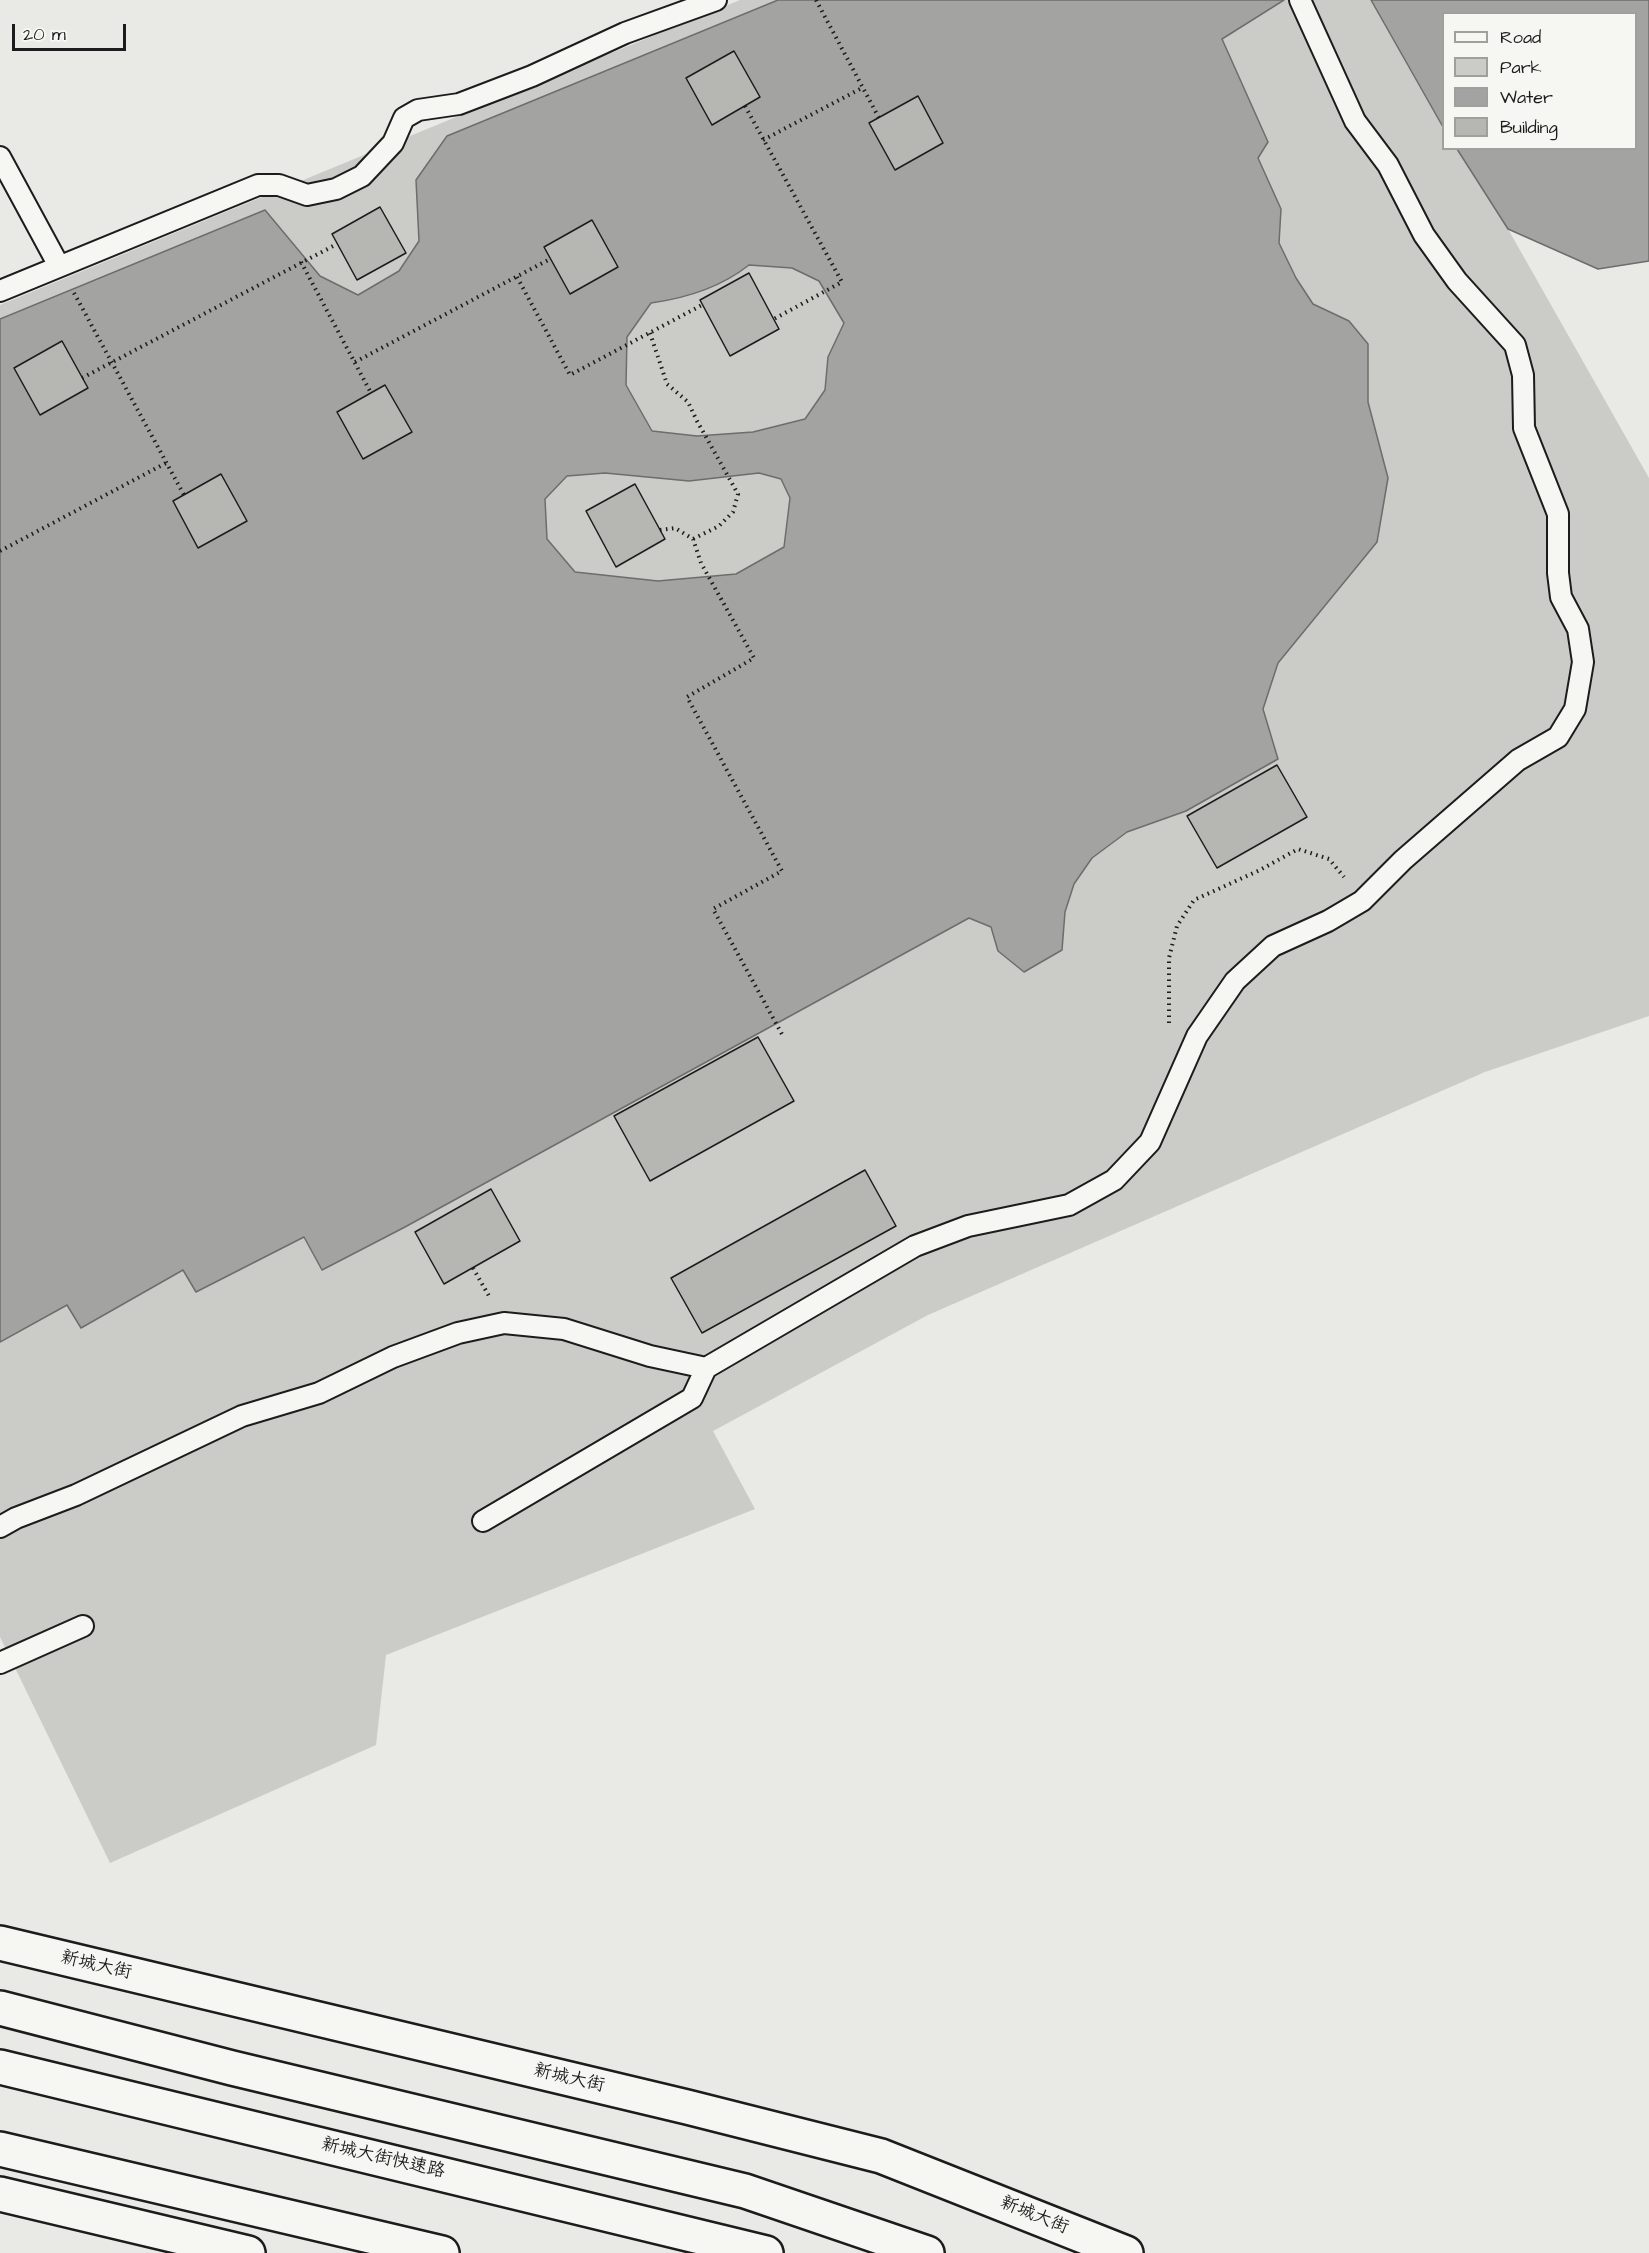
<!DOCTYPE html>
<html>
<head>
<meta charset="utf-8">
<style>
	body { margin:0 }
	#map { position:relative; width:1649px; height:2253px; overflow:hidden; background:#e9e9e5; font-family:"Architects Daughter",sans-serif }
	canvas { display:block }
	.legend { position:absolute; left:1442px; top:12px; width:195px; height:138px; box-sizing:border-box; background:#f6f6f2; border:2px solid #9f9f9c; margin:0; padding:8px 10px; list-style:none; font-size:18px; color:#1c1c1c }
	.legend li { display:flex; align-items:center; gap:12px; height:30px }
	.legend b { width:30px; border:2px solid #9f9f9c }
	.scale { position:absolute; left:12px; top:24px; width:114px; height:27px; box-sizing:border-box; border:3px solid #1c1c1c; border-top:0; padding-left:8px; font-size:18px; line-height:21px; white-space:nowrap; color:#1c1c1c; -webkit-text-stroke:4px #f6f6f2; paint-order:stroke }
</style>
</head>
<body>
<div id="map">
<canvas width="1649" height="2253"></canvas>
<ul class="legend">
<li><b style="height:8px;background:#f6f6f2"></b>Road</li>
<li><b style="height:16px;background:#cbcbc7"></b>Park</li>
<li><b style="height:16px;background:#a3a3a1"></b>Water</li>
<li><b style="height:16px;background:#b6b6b3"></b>Building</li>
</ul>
<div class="scale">20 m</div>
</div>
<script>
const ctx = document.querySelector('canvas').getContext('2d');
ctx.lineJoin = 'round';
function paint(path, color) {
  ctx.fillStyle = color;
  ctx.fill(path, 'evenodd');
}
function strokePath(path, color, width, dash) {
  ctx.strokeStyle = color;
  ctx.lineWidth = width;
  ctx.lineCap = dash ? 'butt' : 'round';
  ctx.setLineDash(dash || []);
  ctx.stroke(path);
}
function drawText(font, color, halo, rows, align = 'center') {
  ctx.font = font + ' "Architects Daughter","LXGW WenKai TC",sans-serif';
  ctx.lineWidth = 6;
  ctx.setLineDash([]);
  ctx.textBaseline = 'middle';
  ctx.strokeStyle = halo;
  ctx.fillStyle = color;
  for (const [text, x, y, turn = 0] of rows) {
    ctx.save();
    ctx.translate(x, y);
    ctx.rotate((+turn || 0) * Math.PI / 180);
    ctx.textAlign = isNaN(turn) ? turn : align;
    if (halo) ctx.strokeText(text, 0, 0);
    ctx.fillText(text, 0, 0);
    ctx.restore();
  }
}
const green = new Path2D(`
	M740 0H1371L1443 127 1444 148 1457 149 1508 229 1649 478V1016L1485 1072 928 1315 713 1431 755 1509 386 1655 376 1745 110 1863 0 1637V305Z`);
const water = new Path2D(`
	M778 0H1284L1222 39 1268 142 1258 158 1281 209 1279 243 1296 278 1313 304 1349 321 1368 344V402L1388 478 1377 542 1278 663 1263 709 1278 759 1186 811 1127 832 1092 858 1074 884 1065 912 1062 950 1024 972 998 951 991 927 969 918 405 1227 322 1270 304 1237 196 1292 183 1270 81 1328 67 1305 0 1342V319L265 210 320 276 358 295 399 271 419 241 416 180 447 136ZM749 265 792 268 819 281 844 323 828 357 825 390 805 419 753 432 697 436 652 431 626 385 627 337 651 303C687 298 720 288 749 265ZM605 473 689 481 759 473 781 479 790 498 784 547 736 574 658 581 575 572 547 539 545 499 567 476Z
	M1371 0H1649V261L1598 269 1508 229 1457 149 1636 148V14H1444L1443 127Z`);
const building = new Path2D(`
	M734 51 760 97 712 125 686 78Z
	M918 96 943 143 895 170 869 123Z
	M380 207 406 253 357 280 332 234Z
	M592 220 618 267 570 294 544 247Z
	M749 273 779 329 730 356 700 300Z
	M62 341 88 388 40 415 14 368Z
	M385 385 412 432 363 459 337 412Z
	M221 474 247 521 198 548 173 501Z
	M635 484 665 539 616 567 586 511Z
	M1277 765 1307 817 1217 868 1187 816Z
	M758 1037 794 1101 650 1181 614 1116Z
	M865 1170 896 1226 702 1333 671 1278Z
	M491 1189 520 1241 444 1284 415 1232Z`);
const path = new Path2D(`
	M816 0 879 118
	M745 106 842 282 774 319
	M763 140 862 88
	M301 262 371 393
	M517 277 570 375 702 305
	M74 293 184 495
	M650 333 667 384 688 402 697 421 738 494 733 512 719 526 693 539
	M355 362 550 259
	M82 378 337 244
	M660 530 675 528 693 539 701 563 754 658 687 697 782 871 713 909 783 1036
	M0 551 166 463
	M1169 1023V958L1177 926 1194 900 1260 870 1298 849 1329 859 1344 877
	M473 1268 489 1296`);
const service = new Path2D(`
	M0 157 59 266
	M0 291 258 185H279L307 195 336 189 362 176 393 143 404 118 418 110 459 104 532 76 625 33 716 0
	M483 1521 692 1398 706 1368
	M0 1527 16 1518 76 1495 242 1416 319 1393 393 1357 458 1333 504 1323 564 1329 650 1356 706 1368 915 1246 968 1226 1069 1205 1114 1180 1150 1142 1197 1036 1235 981 1273 946 1328 921 1362 901 1403 860 1518 760 1558 737 1575 709 1583 662 1578 629 1561 597 1558 573V514L1524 428 1523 375 1515 345 1457 281 1424 235 1388 165 1355 121 1300 0
	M0 1663 83 1626`);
const primary = new Path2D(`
	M0 1943 687 2107 881 2156 1126 2253`);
const trunk = new Path2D(`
	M0 2008 232 2068 745 2191 927 2253
	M0 2067 766 2253
	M0 2149 442 2253
	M0 2194 248 2253`);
const streetNames = [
	["新城大街",96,1966,13],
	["新城大街",569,2079,13],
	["新城大街快速路",383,2159,13],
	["新城大街",1034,2216,22]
];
paint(green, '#cbcbc7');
paint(water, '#a3a3a1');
strokePath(water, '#6d6d6c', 1.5);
paint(building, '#b6b6b3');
strokePath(building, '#1c1c1c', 1.5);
strokePath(service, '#1c1c1c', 24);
strokePath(primary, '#1c1c1c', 38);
strokePath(trunk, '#1c1c1c', 38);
strokePath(path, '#1c1c1c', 4, [1.5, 4.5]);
strokePath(service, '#f6f6f2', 20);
strokePath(primary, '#f6f6f2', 33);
strokePath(trunk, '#f6f6f2', 33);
drawText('18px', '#1c1c1c', '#f6f6f2', streetNames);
</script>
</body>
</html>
